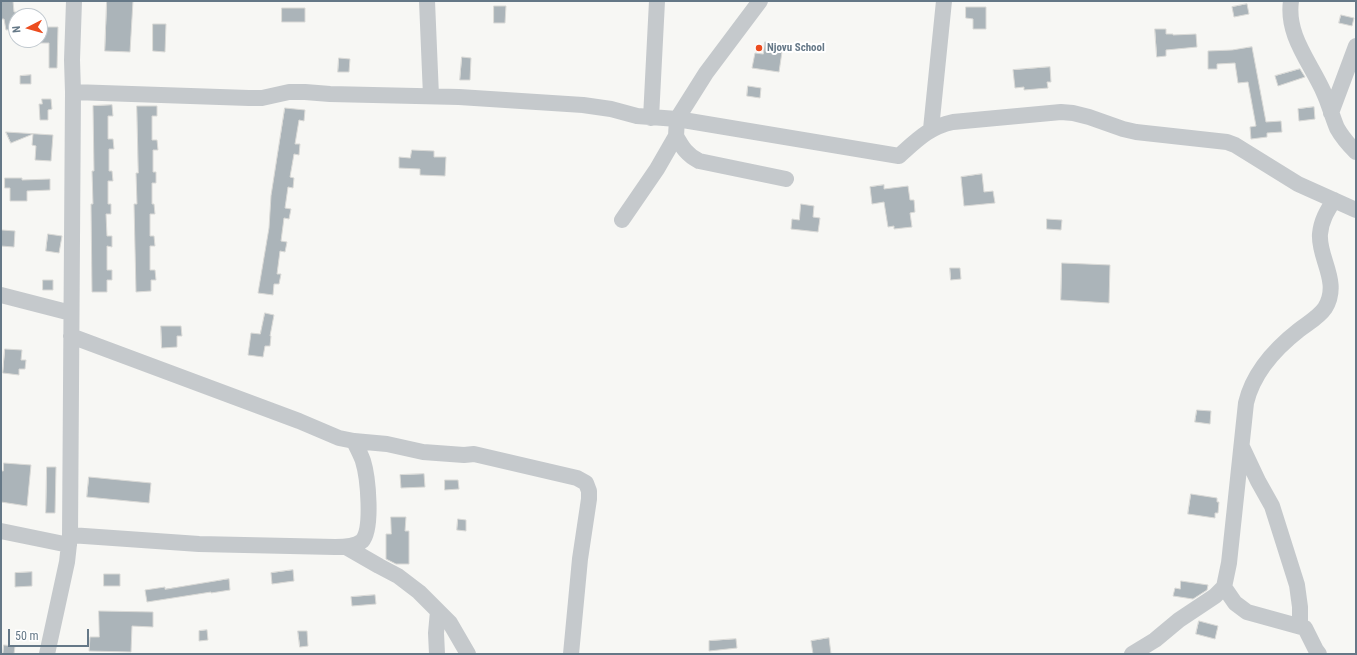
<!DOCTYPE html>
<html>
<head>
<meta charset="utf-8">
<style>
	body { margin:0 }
	#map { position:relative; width:1357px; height:655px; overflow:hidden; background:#f7f7f4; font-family:"Roboto Condensed",sans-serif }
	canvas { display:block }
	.frame { position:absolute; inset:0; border:2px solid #657887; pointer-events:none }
	.north { position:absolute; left:8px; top:8px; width:40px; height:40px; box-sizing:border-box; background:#fff; border:1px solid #c1c9cf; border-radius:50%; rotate:264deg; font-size:11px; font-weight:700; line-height:16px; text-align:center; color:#657887 }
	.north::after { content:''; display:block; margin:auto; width:14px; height:18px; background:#ec4c1f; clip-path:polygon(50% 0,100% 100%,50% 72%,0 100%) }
	.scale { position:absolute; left:8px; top:629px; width:81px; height:18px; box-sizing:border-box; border:2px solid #657887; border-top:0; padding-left:5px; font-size:12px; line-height:14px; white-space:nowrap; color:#657887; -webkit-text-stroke:3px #fff; paint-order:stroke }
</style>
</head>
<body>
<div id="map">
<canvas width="1357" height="655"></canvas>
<div class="frame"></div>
<div class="north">N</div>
<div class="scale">50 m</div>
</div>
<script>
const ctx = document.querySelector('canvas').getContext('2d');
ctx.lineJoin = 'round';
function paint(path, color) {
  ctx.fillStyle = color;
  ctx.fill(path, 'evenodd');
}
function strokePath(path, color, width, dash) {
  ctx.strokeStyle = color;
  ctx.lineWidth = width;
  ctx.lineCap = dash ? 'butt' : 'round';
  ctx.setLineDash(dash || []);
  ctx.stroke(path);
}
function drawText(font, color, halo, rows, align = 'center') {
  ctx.font = font + ' "Roboto Condensed",sans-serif';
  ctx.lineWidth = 4;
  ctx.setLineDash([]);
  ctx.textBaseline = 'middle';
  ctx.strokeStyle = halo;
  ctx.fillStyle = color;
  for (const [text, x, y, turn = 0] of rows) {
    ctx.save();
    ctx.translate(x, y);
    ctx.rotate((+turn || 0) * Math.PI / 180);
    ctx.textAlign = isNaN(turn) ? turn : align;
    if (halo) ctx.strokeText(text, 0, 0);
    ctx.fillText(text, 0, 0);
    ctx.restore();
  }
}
const building = new Path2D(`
	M1 1H13L14 12H16V29L6 30 4 19H1Z
	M107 1H133L130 52 105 51Z
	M1247 4 1249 14 1234 17 1232 7Z
	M494 6H506L505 23H494Z
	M966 7H986V29H973V19L966 18Z
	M282 8H305V22H282Z
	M1341 15 1354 18 1352 26 1339 23Z
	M153 24H166L165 52 153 51Z
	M40 27H58L57 68H49V43H40Z
	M1155 29H1166V34H1173V35L1196 34 1197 47 1166 50V56L1157 57Z
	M765 42 783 45 779 72 752 68 755 53 763 54Z
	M1252 47 1266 122 1281 121 1282 132 1267 133V137L1251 139 1250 127 1256 126 1248 82 1238 83 1235 63 1217 64V69H1208V51L1232 50Z
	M462 57 471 58 470 80H460Z
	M339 58 350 59 349 72H338Z
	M1050 67 1051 82H1047L1048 88 1024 90V87L1015 88 1013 70Z
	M1300 69 1305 77 1278 86 1275 76Z
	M31 75V84H20V76Z
	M748 86 761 88 760 98 747 96Z
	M42 99H51L52 109 48 110V120H40L39 104H42Z
	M112 105 113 116H108V139H113L114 149H109V171H112L113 181H108V204H111V214H106L107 236H112V247L107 246V270H112V280H107V292H92L91 204H93L92 171H94L93 106Z
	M137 106H157V116H152V140H157L158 150H153V172H156V183H152V204H154L155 214H150V236H154L155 246H150V270H155L156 280H151V291L136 292 134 204H137L136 173H138Z
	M1314 107 1315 119 1299 121 1298 109Z
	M285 108 305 110 304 121 299 120 295 144H300L299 155 294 154 290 177 294 178 293 188 288 187 285 208 291 209 289 219 284 218 281 241 287 242 285 252 280 251 277 274H281L279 284H274L273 295 258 293 269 228 271 196Z
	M6 132 53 135 51 161 35 160 36 146 32 145 33 134 11 143Z
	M412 150 434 151V157H446L445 176 420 175V169L399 168V157L410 158Z
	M982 174 984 192 993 191 995 203 964 206 961 177Z
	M5 178H22V180L50 179V190L27 191V201H10V188H5Z
	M884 185V189L908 186 910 200H914L915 212 910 213 912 227 894 229V226L888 227 884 202 872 204 870 187Z
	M801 204 814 206 813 217 820 218 818 232 791 229 792 219 799 220Z
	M1047 219 1062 220 1061 230 1047 229Z
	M2 230 15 231 14 247 1 246Z
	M48 234 62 236 59 253 46 251Z
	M1062 263 1110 265 1109 303 1061 300Z
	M950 268H960L961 279 951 280Z
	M43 280H53V290H43Z
	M265 313 274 315 270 336H271L270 346H265L263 357 248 355 251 333 260 334Z
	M161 326H181L182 336H177V347L162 348Z
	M5 349 22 350 21 360H26L25 369H19V375L3 373Z
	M1197 410 1211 411 1210 424 1195 422Z
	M4 463 31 465 27 506 1 502V471H3Z
	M47 467H56L55 513H46Z
	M424 474 425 487 401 488 400 475Z
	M89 477 151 483 149 503 87 497Z
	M445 480H458L459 489 445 490Z
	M1191 494 1217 498V502H1219L1218 513H1215V518L1188 514Z
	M391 517H406L405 531H409V564H396L386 559V534H391Z
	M458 519 466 520V531L457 530Z
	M293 570 294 581 272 584 271 573Z
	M32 572V586L15 587V573Z
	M104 574H120V586H104Z
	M229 579 230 590 211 593V592L147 602 145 590 165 587V589Z
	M1181 581 1208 585 1207 590 1193 599 1173 596 1175 588 1180 589Z
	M375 595 376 604 352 606 351 597Z
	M99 611 153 612V627L132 626 131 652 89 651 90 637H99Z
	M1199 621 1218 626 1215 639 1196 634Z
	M207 630 208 640 199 641V631Z
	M298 631H307L308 646 300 647Z
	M829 638 831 654H813L811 641Z
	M736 639 737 648 709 651V641Z
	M4 645 15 646 14 654H3Z`);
const minor = new Path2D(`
	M427 1 431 96
	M1291 1C1286 36 1311 63 1324 93 1329 104 1332 116 1337 128 1342 137 1349 145 1356 152
	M73 92 249 98H262L289 92H305L330 94 459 97 583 105 611 109 637 116 677 119 899 156C917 140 929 127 953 122L1061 112 1073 113 1089 117 1123 129 1136 132 1227 142 1235 145 1298 184 1356 210
	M1331 113 1356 46
	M651 118 657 1
	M931 129 944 1
	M676 136C682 147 687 155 699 161L786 179
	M622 220 657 169 676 136 677 119 706 73 760 1
	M1 295 71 313
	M71 336 299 421 339 438 354 441 387 444 423 452 464 455 474 454 577 478 586 483 589 491V499L580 559 571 654
	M1242 447 1258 481 1272 506 1297 585 1300 607V626
	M1 531 69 545
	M70 535 199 544 335 547C343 547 355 547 362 541 373 529 368 477 363 461 361 455 357 448 354 441
	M346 547 379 566 398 576 419 592 438 611 436 633 437 654
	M1224 587 1235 603 1247 612 1305 628 1316 650 1319 654
	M438 611 450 623 468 654
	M47 654 67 562 70 535 73 92 72 60 74 1
	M1132 654 1155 640 1179 620 1215 596 1224 587 1229 563 1246 403C1253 373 1276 348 1299 330 1308 323 1319 317 1325 308 1341 282 1318 258 1320 234 1321 221 1327 211 1334 200`);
const markers = [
	[759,48,4,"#ec4c1f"]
];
const poiNames = [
	["Njovu School",767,48]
];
paint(building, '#abb4b9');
strokePath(building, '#d9d9d6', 1);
strokePath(minor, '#c5c9cc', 16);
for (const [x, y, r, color] of markers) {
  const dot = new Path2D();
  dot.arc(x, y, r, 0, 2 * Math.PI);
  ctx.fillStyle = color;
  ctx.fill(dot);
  strokePath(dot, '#fff', 1.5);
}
drawText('bold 11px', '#657887', '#fff', poiNames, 'left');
</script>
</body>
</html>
